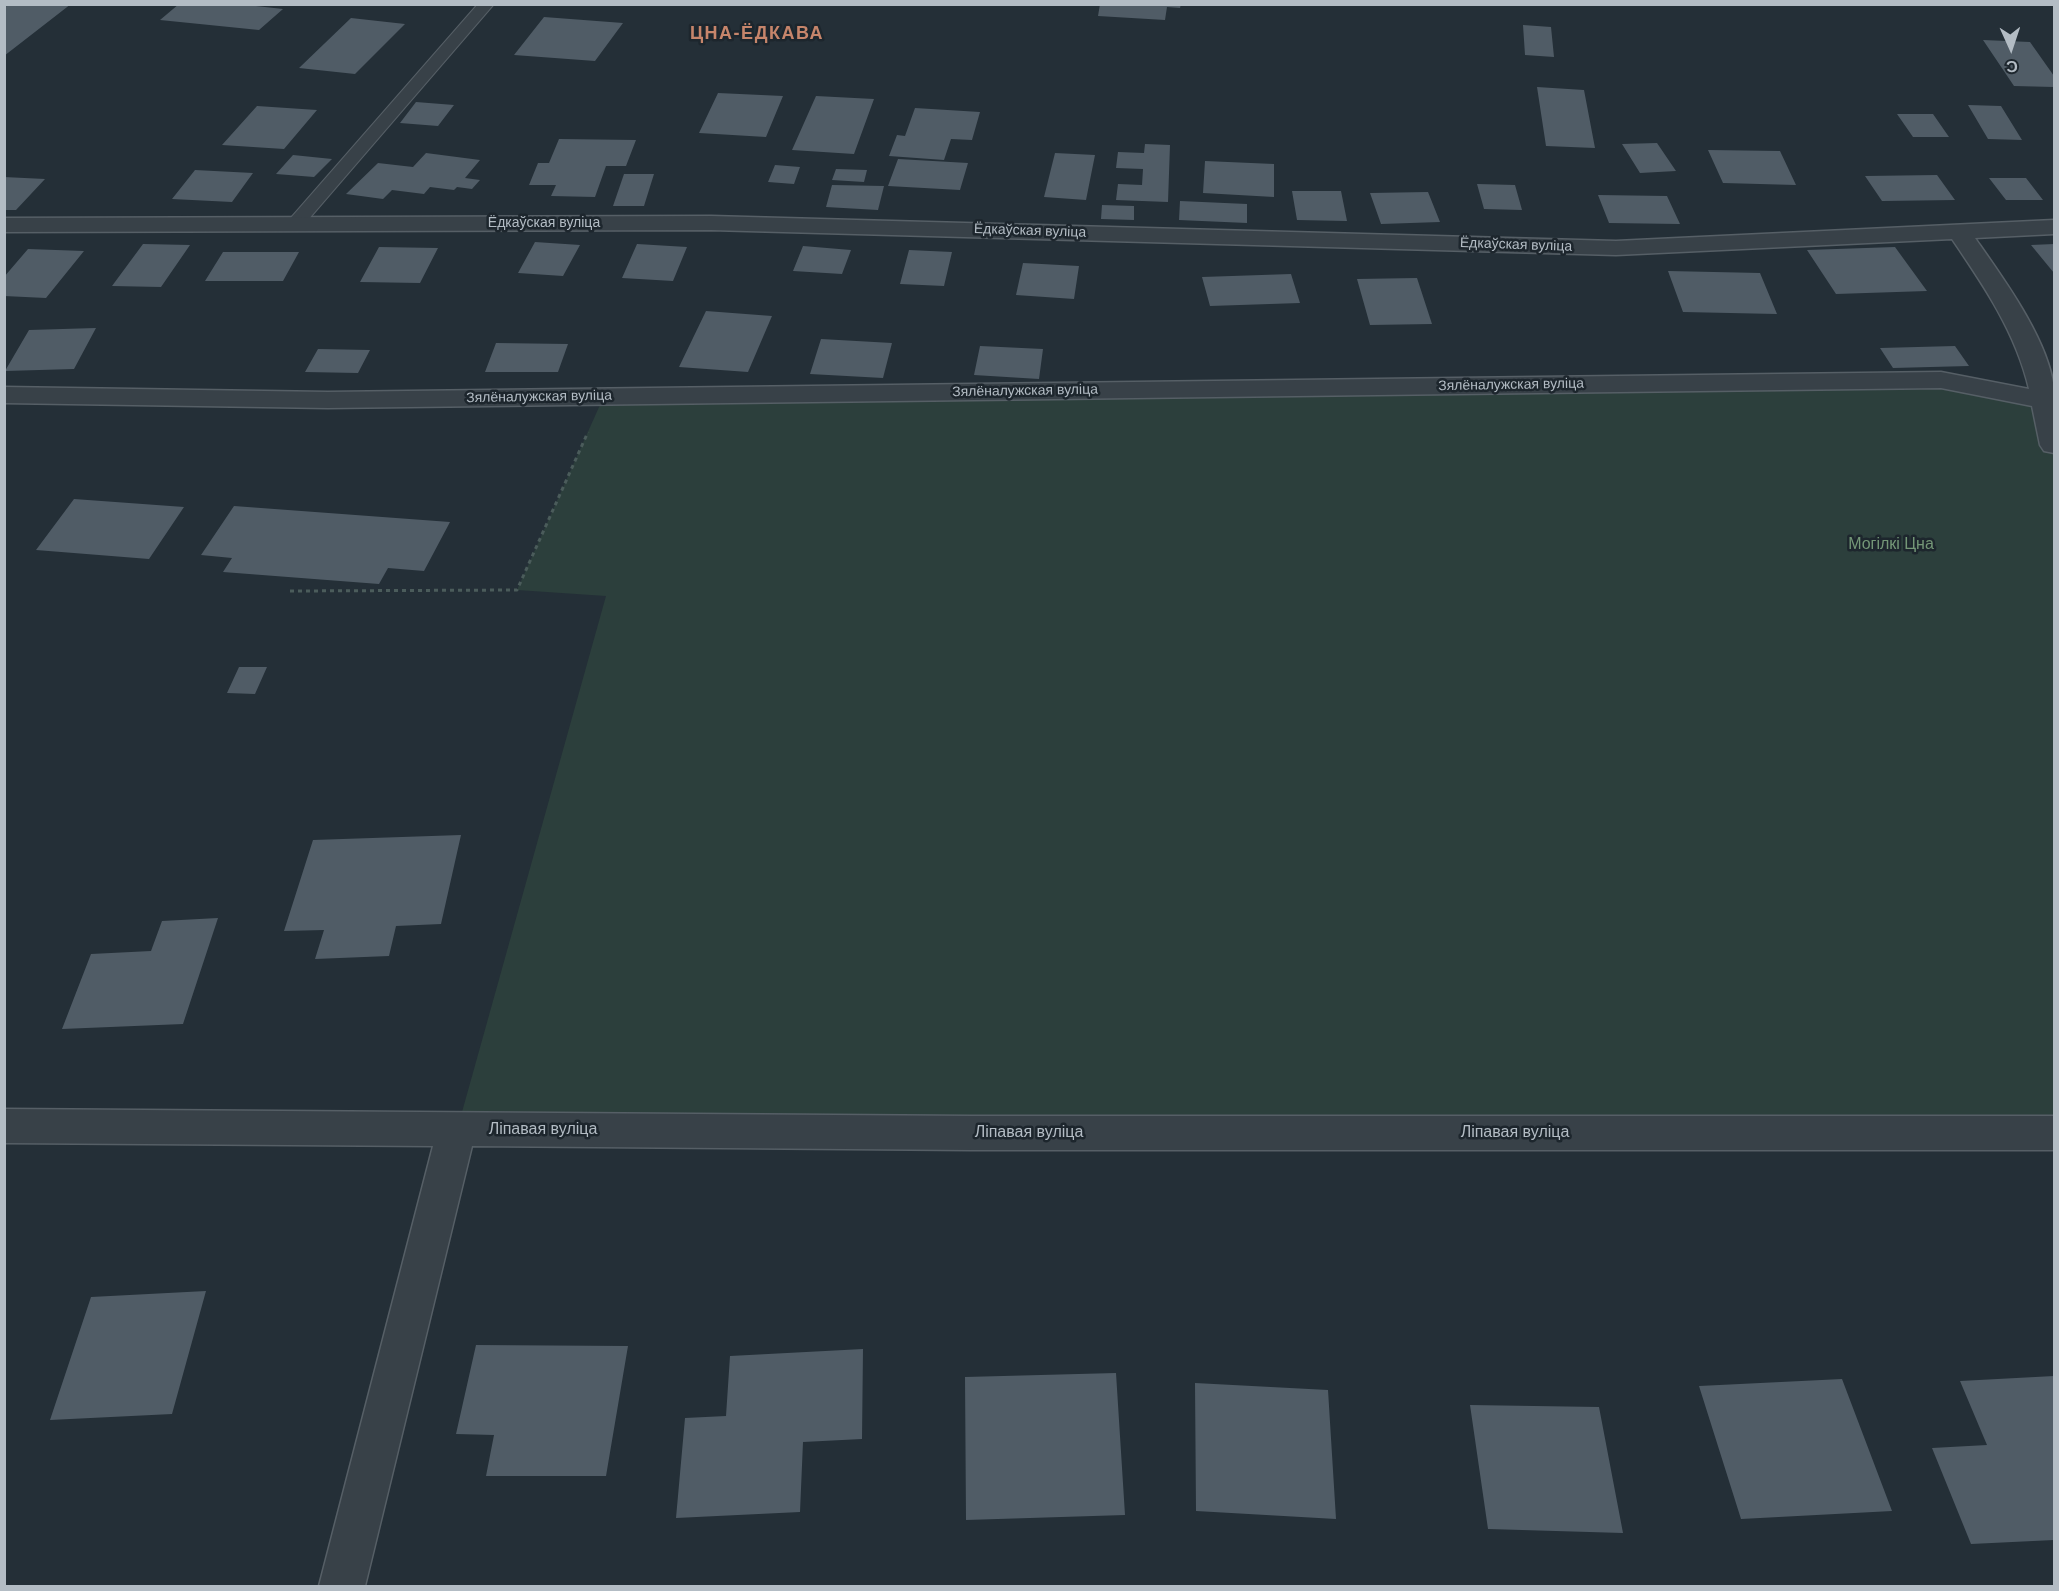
<!DOCTYPE html>
<html>
<head>
<meta charset="utf-8">
<style>
	body { margin:0 }
	#map { position:relative; width:2059px; height:1591px; overflow:hidden; background:#242f37; font-family:Helvetica,sans-serif }
	canvas { display:block }
	.frame { position:absolute; inset:0; border:6px solid #b3bcc4; pointer-events:none }
	.north { position:absolute; left:1981px; top:18px; width:60px; height:60px; -webkit-text-stroke:4px #1d262d; paint-order:stroke; rotate:177deg; font-size:16px; font-weight:700; line-height:24px; text-align:center; color:#b3bcc4 }
	.north::after { content:''; display:block; margin:auto; width:21px; height:27px; background:#b3bcc4; clip-path:polygon(50% 0,100% 100%,50% 72%,0 100%) }
</style>
</head>
<body>
<div id="map">
<canvas width="2059" height="1591"></canvas>
<div class="frame"></div>
<div class="north">С</div>
</div>
<script>
const ctx = document.querySelector('canvas').getContext('2d');
ctx.lineJoin = 'round';
function paint(path, color) {
  ctx.fillStyle = color;
  ctx.fill(path, 'evenodd');
}
function strokePath(path, color, width, dash) {
  ctx.strokeStyle = color;
  ctx.lineWidth = width;
  ctx.lineCap = dash ? 'butt' : 'round';
  ctx.setLineDash(dash || []);
  ctx.stroke(path);
}
function drawText(font, color, halo, rows, align = 'center') {
  ctx.font = font + ' Helvetica,sans-serif';
  ctx.lineWidth = 5;
  ctx.setLineDash([]);
  ctx.textBaseline = 'middle';
  ctx.strokeStyle = halo;
  ctx.fillStyle = color;
  for (const [text, x, y, turn = 0] of rows) {
    ctx.save();
    ctx.translate(x, y);
    ctx.rotate((+turn || 0) * Math.PI / 180);
    ctx.textAlign = isNaN(turn) ? turn : align;
    if (halo) ctx.strokeText(text, 0, 0);
    ctx.fillText(text, 0, 0);
    ctx.restore();
  }
}
const green = new Path2D(`
	M1941 380 2044 400 2054 440V1133H971L457 1130 606 596 517 590 604 396Z`);
const building = new Path2D(`
	M9 4H71L4 56V8Z
	M179 4H238L283 9 259 30 160 20Z
	M1100 4H1181L1180 8 1167 7 1165 20 1098 16Z
	M544 17 623 23 595 61 514 55Z
	M351 18 405 24 355 74 299 68Z
	M1523 25 1551 27 1554 57 1525 55Z
	M1983 40 2030 42 2054 76V87L2014 86Z
	M1537 87 1584 90 1595 148 1546 146Z
	M718 93 783 96 766 137 699 133Z
	M816 96 874 99 854 154 792 150Z
	M416 102 454 105 438 126 400 123Z
	M1968 105 2001 106 2022 140 1988 139Z
	M257 106 317 110 284 149 222 145Z
	M915 108 980 112 972 140 951 139 944 160 889 156 897 135 905 136Z
	M1897 114H1933L1949 137H1913Z
	M559 139 636 140 626 166H606L595 197 551 196 556 185H529L538 163H549Z
	M1657 143 1676 171 1640 173 1622 144Z
	M1145 144 1170 145 1168 202 1116 200 1118 184 1142 185 1143 169 1116 168 1118 152 1144 153Z
	M1708 150 1780 151 1796 185 1723 183Z
	M426 153 480 160 465 178 480 180 472 189 457 187 454 190 430 187 424 194 392 190 383 199 346 194 378 163 413 167Z
	M1055 153 1095 155 1086 200 1044 197Z
	M293 155 332 159 314 177 276 174Z
	M898 159 968 163 960 190 888 186Z
	M1205 161 1274 164V197L1203 193Z
	M775 165 800 167 794 184 768 182Z
	M836 169 867 170 864 182 832 180Z
	M195 170 253 173 232 202 172 199Z
	M624 174H654L644 206H613Z
	M1937 175 1955 200 1882 201 1865 176Z
	M4 177 45 179 16 210H4Z
	M1989 178H2026L2043 200H2006Z
	M1477 184 1515 185 1522 210 1484 209Z
	M832 185 884 186 878 210 826 207Z
	M1292 191H1341L1347 221 1297 220Z
	M1428 192 1440 222 1381 224 1370 193Z
	M1598 195 1667 196 1680 224 1609 223Z
	M1180 201 1247 204V223L1179 220Z
	M1102 205 1134 206V220L1101 219Z
	M535 242 580 245 563 276 518 273Z
	M143 244 190 245 161 287 112 286Z
	M637 244 687 247 673 281 622 278Z
	M2054 244V273L2031 245Z
	M803 246 851 250 842 274 793 271Z
	M379 247 438 248 420 283 360 282Z
	M1895 247 1927 291 1836 294 1807 250Z
	M28 249 84 251 46 298 4 296V277Z
	M909 250 952 252 944 286 900 284Z
	M223 252H299L283 281H205Z
	M1023 263 1079 266 1074 299 1016 295Z
	M1668 271 1760 273 1777 314 1683 312Z
	M1291 274 1300 303 1210 306 1202 277Z
	M1417 278 1432 324 1370 325 1357 279Z
	M706 311 772 316 748 372 679 367Z
	M96 328 74 369 5 371 29 330Z
	M821 339 892 343 883 378 810 374Z
	M496 343 568 344 558 372H485Z
	M980 346 1043 349 1039 379 974 375Z
	M1955 346 1969 366 1893 368 1880 348Z
	M318 349 370 350 358 373 305 372Z
	M74 499 184 507 149 559 36 550Z
	M234 506 450 522 424 571 388 568 379 584 223 572 232 558 201 555Z
	M239 667H267L255 694 227 693Z
	M461 835 441 924 396 926 389 956 315 959 324 930 284 931 313 840Z
	M218 918 183 1024 62 1029 91 954 151 951 162 921Z
	M206 1291 172 1414 50 1420 91 1297Z
	M476 1345 628 1346 606 1476H486L494 1435 456 1434Z
	M863 1349 862 1439 803 1442 800 1512 676 1518 685 1418 726 1416 730 1356Z
	M1116 1373 1125 1515 966 1520 965 1377Z
	M2054 1376V1540L1971 1544 1932 1448 1987 1445 1960 1381Z
	M1842 1379 1892 1511 1741 1519 1699 1386Z
	M1195 1383 1328 1390 1336 1519 1196 1511Z
	M1470 1405 1599 1407 1623 1533 1488 1529Z`);
const path = new Path2D(`
	M290 591 517 590 588 432`);
const service = new Path2D(`
	M478 4H494L301 228H289L286 224 289 220Z`);
const minor = new Path2D(`
	M711 216 1616 241 2054 220V234L1975 238C2003 278 2048 339 2054 388 2057 409 2054 432 2054 453L2044 451 2040 445 2032 406 1941 388 328 408 4 403V387L328 392 1941 372 2029 389C2016 333 1984 286 1952 239L1616 255 711 230 4 232V218Z
	M4 1109 971 1116H2054V1150H971L472 1146 365 1586H319L433 1146 4 1143Z`);
const farStreetnames = [
	["Ёдкаўская вуліца",544,223],
	["Ёдкаўская вуліца",1030,231,2],
	["Ёдкаўская вуліца",1516,245,2],
	["Зялёналужская вуліца",1511,385,-1],
	["Зялёналужская вуліца",1025,391,-1],
	["Зялёналужская вуліца",539,397,-1]
];
const parkNames = [
	["Могілкі Цна",1891,545]
];
const streetNames = [
	["Ліпавая вуліца",543,1130],
	["Ліпавая вуліца",1029,1133],
	["Ліпавая вуліца",1515,1133]
];
const farDistrictnames = [
	["ЦНА-ЁДКАВА",757,34]
];
paint(green, '#2c3f3c');
paint(building, '#505c66');
strokePath(service, '#565f66', 2);
strokePath(minor, '#565f66', 3);
strokePath(path, '#4b5c5b', 3, [4, 4]);
paint(service, '#384148');
paint(minor, '#384148');
drawText('14px', '#b3bcc4', '#1d262d', farStreetnames);
drawText('16px', '#749777', '#1d262d', parkNames);
drawText('16px', '#b3bcc4', '#1d262d', streetNames);
ctx.letterSpacing = '1.5px';
drawText('bold 18px', '#c6856b', '#1d262d', farDistrictnames);
ctx.letterSpacing = '0px';
</script>
</body>
</html>
